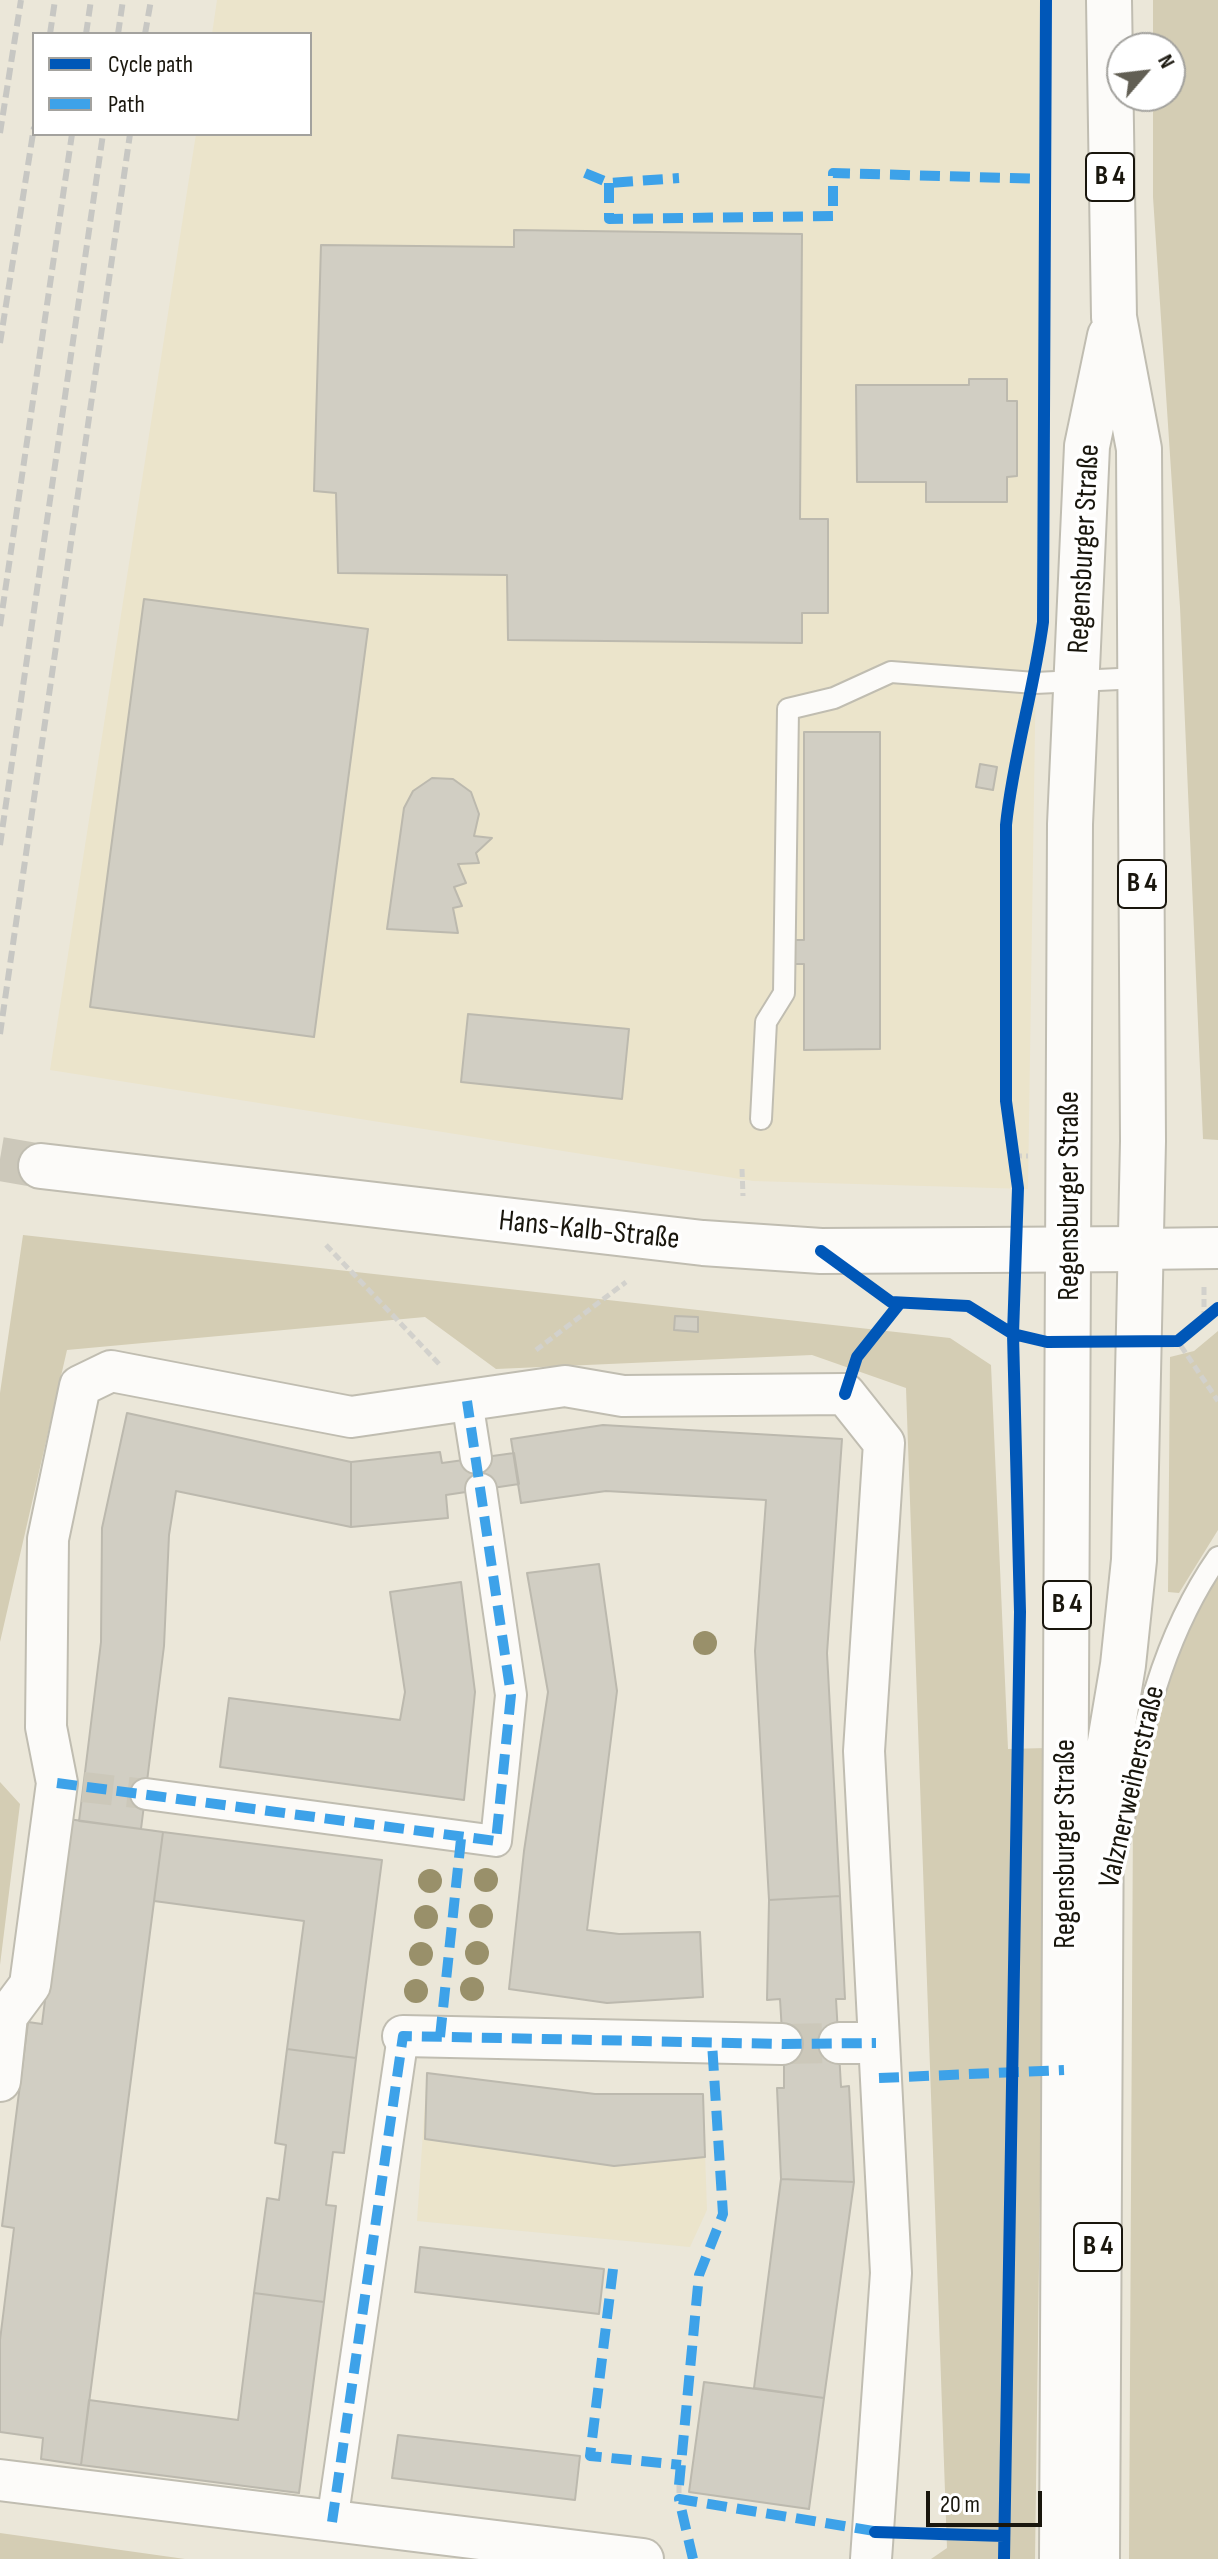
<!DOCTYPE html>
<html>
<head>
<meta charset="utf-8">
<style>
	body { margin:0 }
	#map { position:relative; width:1218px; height:2559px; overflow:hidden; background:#ebe7d9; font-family:"Sofia Sans Condensed",sans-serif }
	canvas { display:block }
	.legend { position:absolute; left:32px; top:32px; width:280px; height:104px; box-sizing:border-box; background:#fff; border:2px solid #a3a29e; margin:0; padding:10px 14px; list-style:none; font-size:24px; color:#19160d }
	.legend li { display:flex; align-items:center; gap:16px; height:40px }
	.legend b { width:40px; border:2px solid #a3a29e }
	.north { position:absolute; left:1106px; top:32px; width:80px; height:80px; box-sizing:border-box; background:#fff; border:2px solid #a3a29e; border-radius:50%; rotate:62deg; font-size:22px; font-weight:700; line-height:32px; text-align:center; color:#19160d }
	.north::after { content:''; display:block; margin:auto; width:28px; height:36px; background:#625f54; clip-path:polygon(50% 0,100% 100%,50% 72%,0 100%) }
	.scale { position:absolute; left:926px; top:2491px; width:116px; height:36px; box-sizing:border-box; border:4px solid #19160d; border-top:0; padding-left:10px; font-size:24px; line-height:28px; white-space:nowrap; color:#19160d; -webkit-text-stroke:6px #fff; paint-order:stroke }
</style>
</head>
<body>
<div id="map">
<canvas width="1218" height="2559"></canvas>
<ul class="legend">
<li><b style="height:10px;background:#0057b8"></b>Cycle path</li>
<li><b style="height:10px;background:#3da2e9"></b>Path</li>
</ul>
<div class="north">N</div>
<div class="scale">20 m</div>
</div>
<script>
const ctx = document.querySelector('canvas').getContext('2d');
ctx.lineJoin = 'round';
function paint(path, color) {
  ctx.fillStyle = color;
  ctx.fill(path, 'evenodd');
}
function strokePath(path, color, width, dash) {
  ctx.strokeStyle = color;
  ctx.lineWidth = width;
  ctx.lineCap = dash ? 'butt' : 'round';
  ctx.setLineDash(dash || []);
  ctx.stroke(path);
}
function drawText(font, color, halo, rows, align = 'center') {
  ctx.font = font + ' "Sofia Sans Condensed",sans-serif';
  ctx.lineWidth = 7;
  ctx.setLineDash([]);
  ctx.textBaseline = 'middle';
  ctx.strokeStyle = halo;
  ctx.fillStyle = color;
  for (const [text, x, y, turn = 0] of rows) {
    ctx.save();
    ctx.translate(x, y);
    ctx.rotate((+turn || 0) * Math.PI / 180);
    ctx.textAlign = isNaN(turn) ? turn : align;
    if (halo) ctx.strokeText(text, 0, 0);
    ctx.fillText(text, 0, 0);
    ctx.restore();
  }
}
const built = new Path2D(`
	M217 0H1046L1028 1189 753 1181 50 1070 196 134H310V34H212Z
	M427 2073 595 2094H703L707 2210 690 2247 417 2221Z`);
const green = new Path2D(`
	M1153 0H1218V1140L1203 1139 1180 607 1153 197V96H1170V48H1153Z
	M23 1235 950 1338 991 1365 1008 1749 1046 1748 1035 2559H931L947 2548 906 1388 812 1355 496 1369 425 1317 67 1350 0 1642V1393Z
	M1218 1331V1530L1179 1593 1168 1592 1170 1357 1194 1351Z
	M1218 1571V2559H1129L1133 1815 1168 1666Z
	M0 1782 20 1804 0 1965Z
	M0 2533 185 2559H0Z`);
const building = new Path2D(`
	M514 230 802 234 800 519H828V613H802V643L508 640 507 575 338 573 336 493 314 491 321 245 514 247Z
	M969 379H1007V401H1017V476L1007 477V502H926V482H857L856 385H969Z
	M144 599 368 629 314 1037 90 1007Z
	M804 732H880V1049L804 1050V964H794V940H804Z
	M980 764 997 767 993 790 976 787Z
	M432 778 453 779 471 792 479 814 474 836 492 838 476 853 479 863 458 864 466 883 454 887 462 906 453 908 458 933 387 929 404 808 413 791Z
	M468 1014 629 1029 622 1099 461 1082Z
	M675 1316 698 1317V1332L674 1330Z
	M127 1413 351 1462V1527L176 1491 169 1535 164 1646 141 1829 79 1821 101 1642 102 1528Z
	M603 1425 842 1439 827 1653 840 1896 769 1900 755 1651 766 1500 606 1491 521 1503 511 1439Z
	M440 1452 442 1463 514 1453 519 1484 446 1495 448 1518 351 1527V1462Z
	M599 1564 617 1691 587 1930 619 1934 700 1932 703 1997 607 2003 509 1989 524 1851 548 1692 527 1573Z
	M461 1582 475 1692 464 1800 220 1767 229 1698 400 1720 405 1692 390 1592Z
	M68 1819 163 1832 81 2465 41 2459 43 2438 0 2432V2340L14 2228 2 2226 28 2022 42 2024Z
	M163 1832 382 1860 356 2058 287 2049 304 1921 154 1901Z
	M840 1896 845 1999H836L841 2087 849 2086 854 2182 781 2179 777 2088H784V2066L780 1999 767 2000 769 1900Z
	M287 2049 356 2058 344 2153 333 2152 326 2205 336 2206 324 2302 254 2293 267 2198 279 2200 286 2145 275 2143Z
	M427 2073 595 2094H703L705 2157 614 2166 425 2139Z
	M781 2179 854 2182 824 2398 754 2388Z
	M420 2247 604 2269 599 2314 415 2292Z
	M254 2293 324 2302 299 2493 81 2465 89 2400 238 2420Z
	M704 2382 824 2398 809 2509 689 2492Z
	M398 2435 580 2456 575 2500 392 2478Z`);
const pedestrianTunnel = new Path2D(`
	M83 1787 146 1794`);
const minorTunnel = new Path2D(`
	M782 2044 839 2043`);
const secondaryTunnel = new Path2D(`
	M0 1159 41 1166`);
const path = new Path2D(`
	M1014 1156H1028
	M742 1169 743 1196
	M326 1245 441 1366
	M1204 1287V1322
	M1181 1346 1218 1401
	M536 1350 626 1282
	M679 2485V2499`);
const service = new Path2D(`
	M761 1119 766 1022 784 993 788 709 834 698 891 672 1035 683 1140 678
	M1118 1848C1139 1746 1157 1644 1218 1557`);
const pedestrian = new Path2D(`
	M467 1401 476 1458
	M146 1794 496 1841 511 1695 481 1489
	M332 2522 403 2036`);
const minor = new Path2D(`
	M1140 1249 1218 1248
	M403 2036 782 2044
	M839 2043H876
	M0 2081 7 2016 30 1985 57 1783 46 1727 48 1539 80 1386 111 1371 351 1417 565 1386 623 1396 845 1394 884 1443 864 1751 891 2273 871 2559
	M0 2480 643 2559`);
const secondary = new Path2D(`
	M41 1166 703 1243 821 1251 1140 1249`);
const primary = new Path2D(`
	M1062 2559 1070 824 1087 446 1110 336
	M1097 2559 1101 1795 1123 1665 1134 1560 1143 1141 1139 449 1114 317 1109 0`);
const rail = new Path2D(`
	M50 34 55 0
	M86 34 91 0
	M118 34 123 0
	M145 34 151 0
	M0 133 21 0
	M0 343 34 127
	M0 626 72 134
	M0 845 103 134
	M0 1034 130 134`);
const quiet = new Path2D(`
	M585 173 609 183 679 178
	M609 183V219L833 216V173L1046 179
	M57 1783 496 1841 511 1695 467 1401
	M440 2037 461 1839
	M879 2078 1064 2070
	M613 2269 590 2456 681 2465
	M679 2485 699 2275 723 2214 712 2043
	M332 2522 403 2036 782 2044 876 2043
	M693 2559 679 2499 880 2532`);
const cycleway = new Path2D(`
	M821 1251 891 1302 968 1306 1013 1334 1047 1342 1178 1341 1218 1308
	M845 1394 857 1357 900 1303
	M875 2532 1004 2536
	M1004 2559 1020 1612 1013 1334 1018 1188 1006 1101V825C1013 757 1034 690 1043 622L1046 0`);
const trees = [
	[705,1643],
	[486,1880],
	[430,1881],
	[481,1916],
	[426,1917],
	[477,1953],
	[421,1954],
	[472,1989],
	[416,1991]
];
const shields = [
	[1110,177,48],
	[1142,884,48],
	[1067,1605,48],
	[1098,2247,48]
];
const shieldNames = [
	["B 4",1110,177],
	["B 4",1142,884],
	["B 4",1067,1605],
	["B 4",1098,2247]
];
const streetNames = [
	["Regensburger Straße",1085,549,-87],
	["Regensburger Straße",1070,1196,-90],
	["Hans-Kalb-Straße",589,1231,6],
	["Valznerweiherstraße",1133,1787,-77],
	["Regensburger Straße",1066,1844,-90]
];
paint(built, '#ebe4cb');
paint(green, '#d4cdb4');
paint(building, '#d1cec3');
strokePath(building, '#bcb9ae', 2);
strokePath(pedestrianTunnel, '#ccc8ba', 30, [30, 15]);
strokePath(minorTunnel, '#ccc8ba', 40, [40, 20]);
strokePath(secondaryTunnel, '#ccc8ba', 44, [44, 22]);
strokePath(service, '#c0bdb1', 24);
strokePath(pedestrian, '#c0bdb1', 34);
strokePath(minor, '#c0bdb1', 44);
strokePath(secondary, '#c0bdb1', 48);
strokePath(primary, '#c0bdb1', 48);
strokePath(path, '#d2d1cc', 5, [8, 4]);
strokePath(service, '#fcfbf9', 20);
strokePath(pedestrian, '#fcfbf9', 30);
strokePath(minor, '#fcfbf9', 40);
strokePath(secondary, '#fcfbf9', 44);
strokePath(primary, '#fcfbf9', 44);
strokePath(rail, '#c7c7c3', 6, [12, 6]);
strokePath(quiet, '#3da2e9', 10, [20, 10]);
strokePath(cycleway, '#0057b8', 12);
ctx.fillStyle = '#99906a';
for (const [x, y] of trees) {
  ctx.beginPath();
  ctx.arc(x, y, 12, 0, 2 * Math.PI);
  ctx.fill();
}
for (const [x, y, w] of shields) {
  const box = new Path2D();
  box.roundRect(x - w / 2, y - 24, w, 48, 6);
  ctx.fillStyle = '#fff';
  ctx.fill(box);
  strokePath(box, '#19160d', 2);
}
drawText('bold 28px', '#19160d', null, shieldNames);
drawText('30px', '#19160d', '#fff', streetNames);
</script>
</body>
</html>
